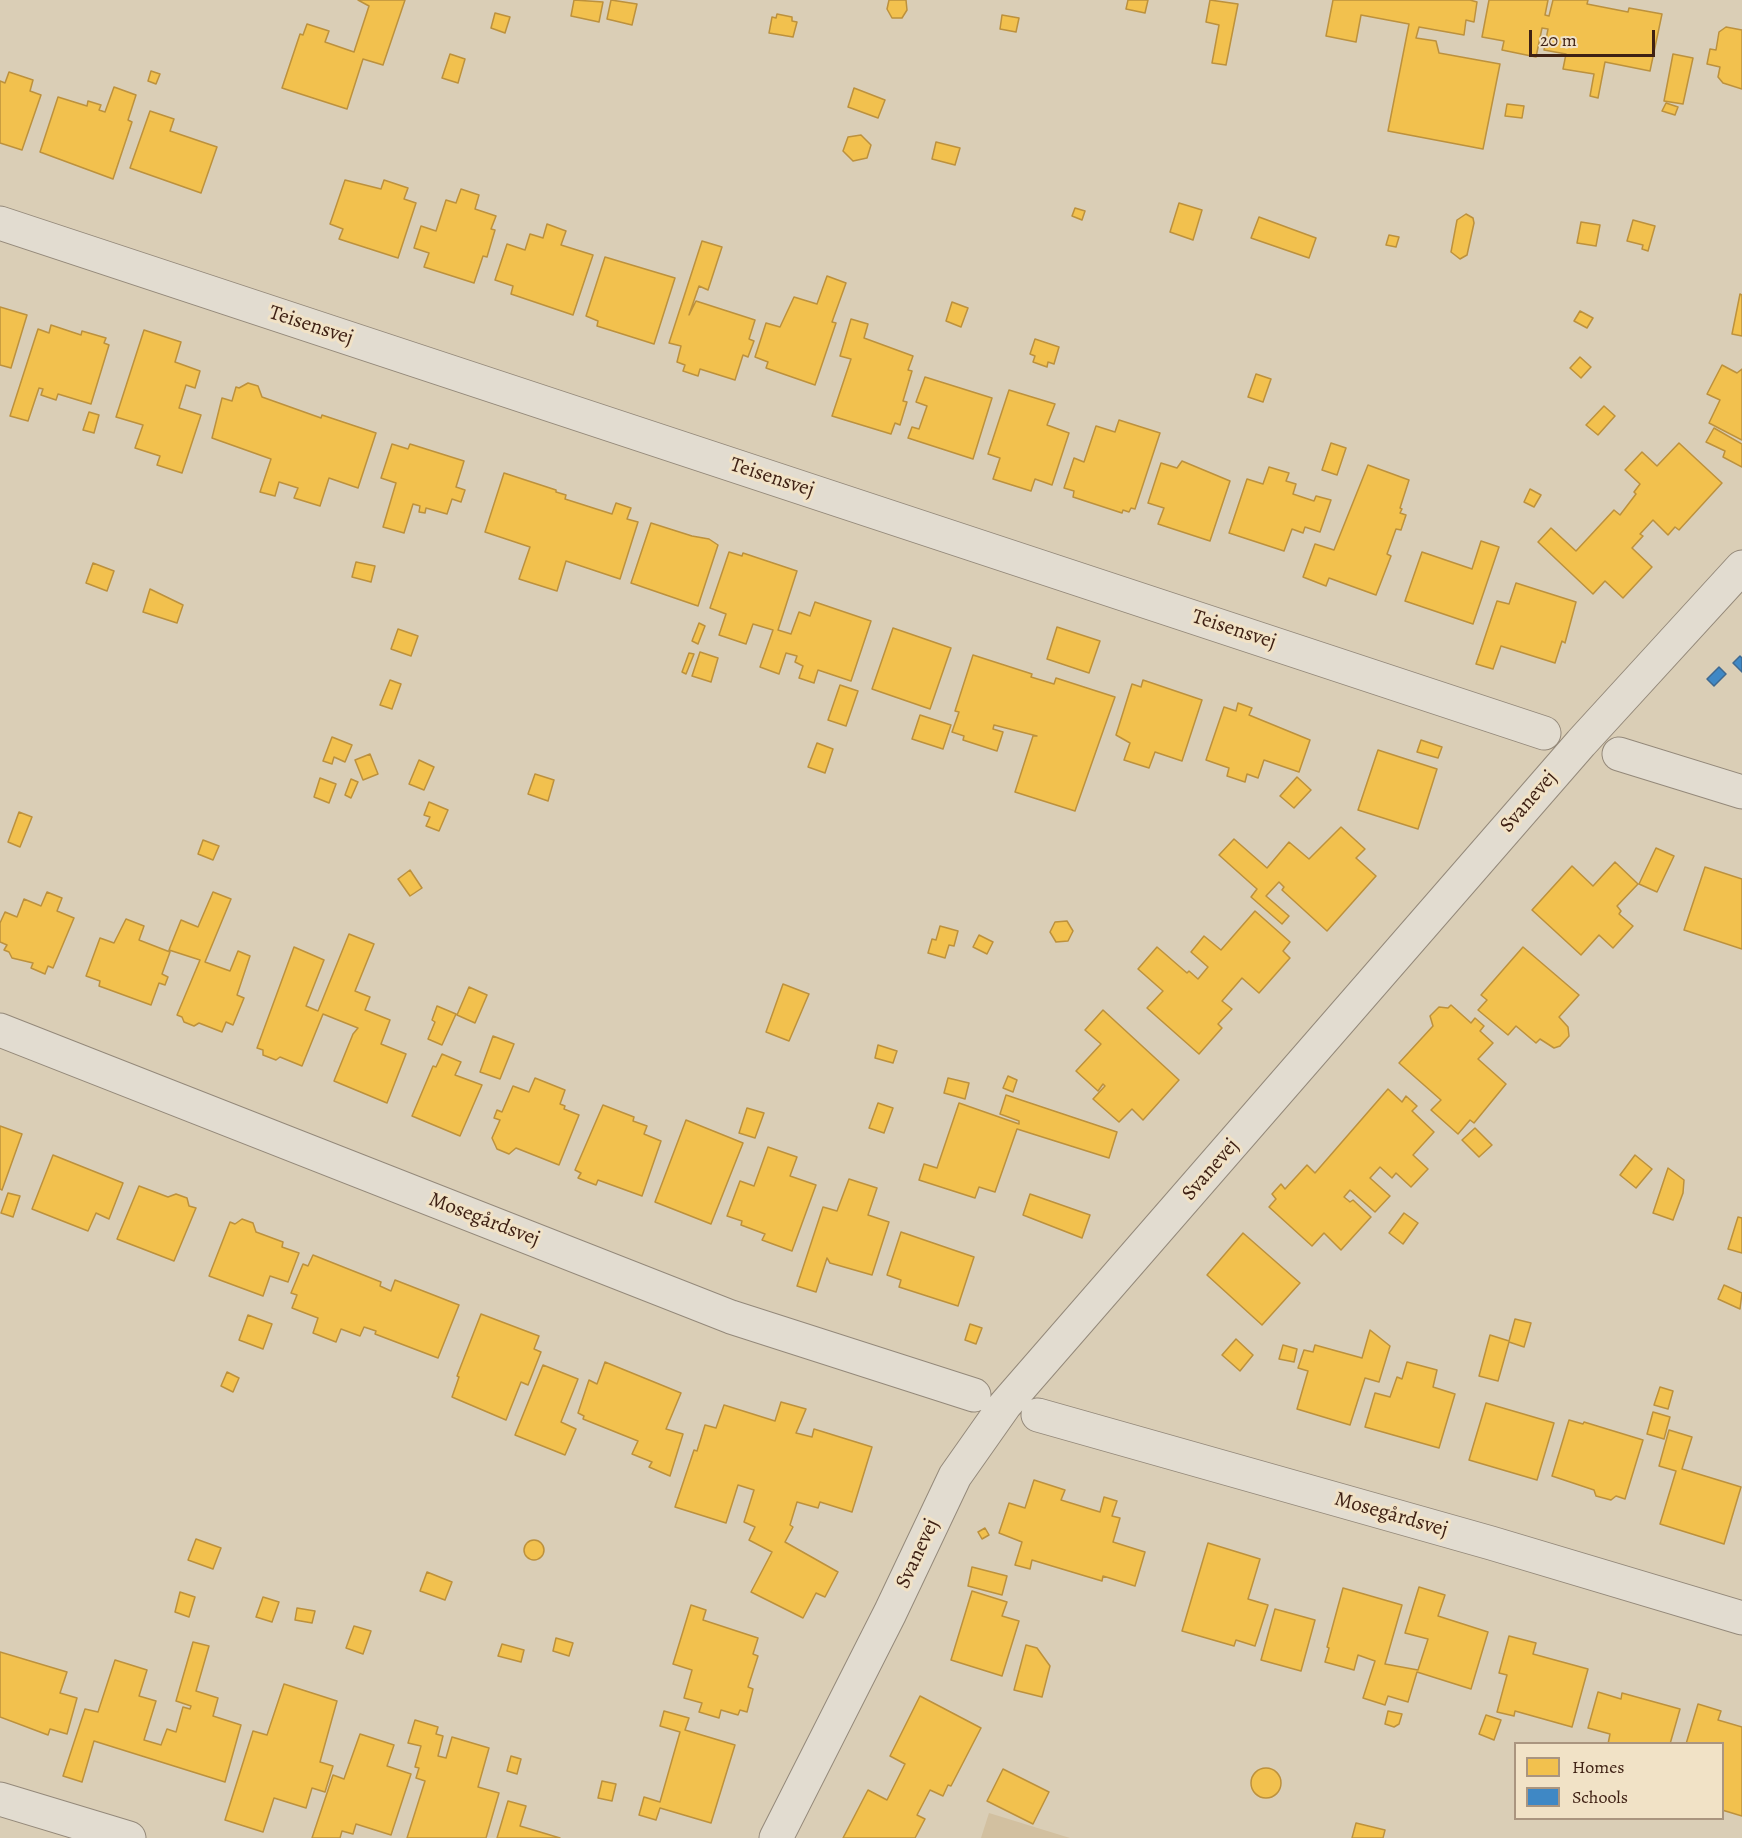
<!DOCTYPE html>
<html>
<head>
<meta charset="utf-8">
<style>
	body { margin:0 }
	#map { position:relative; width:1742px; height:1838px; overflow:hidden; background:#daceb6; font-family:Alegreya,serif }
	canvas { display:block }
	.legend { position:absolute; left:1514px; top:1742px; width:210px; height:78px; box-sizing:border-box; background:#f1e2c6; border:2px solid #aa957f; margin:0; padding:8px 10px; list-style:none; font-size:18px; color:#3f2114 }
	.legend li { display:flex; align-items:center; gap:12px; height:30px }
	.legend b { width:30px; border:2px solid #aa957f }
	.scale { position:absolute; left:1529px; top:30px; width:126px; height:27px; box-sizing:border-box; border:3px solid #3f2114; border-top:0; padding-left:8px; font-size:18px; line-height:21px; white-space:nowrap; color:#3f2114; -webkit-text-stroke:4px #f1e2c6; paint-order:stroke }
</style>
</head>
<body>
<div id="map">
<canvas width="1742" height="1838"></canvas>
<ul class="legend">
<li><b style="height:16px;background:#f2c14e"></b>Homes</li>
<li><b style="height:16px;background:#3f88c5"></b>Schools</li>
</ul>
<div class="scale">20 m</div>
</div>
<script>
const ctx = document.querySelector('canvas').getContext('2d');
ctx.lineJoin = 'round';
function paint(path, color) {
  ctx.fillStyle = color;
  ctx.fill(path, 'evenodd');
}
function strokePath(path, color, width, dash) {
  ctx.strokeStyle = color;
  ctx.lineWidth = width;
  ctx.lineCap = dash ? 'butt' : 'round';
  ctx.setLineDash(dash || []);
  ctx.stroke(path);
}
function drawText(font, color, halo, rows, align = 'center') {
  ctx.font = font + ' Alegreya,serif';
  ctx.lineWidth = 6;
  ctx.setLineDash([]);
  ctx.textBaseline = 'middle';
  ctx.strokeStyle = halo;
  ctx.fillStyle = color;
  for (const [text, x, y, turn = 0] of rows) {
    ctx.save();
    ctx.translate(x, y);
    ctx.rotate((+turn || 0) * Math.PI / 180);
    ctx.textAlign = isNaN(turn) ? turn : align;
    if (halo) ctx.strokeText(text, 0, 0);
    ctx.fillText(text, 0, 0);
    ctx.restore();
  }
}
const green = new Path2D(`
	M989 1813 1070 1838H981Z`);
const homes = new Path2D(`
	M358 0H405L383 65 363 59 347 109 282 88 300 34 303 35 307 24 329 31 325 42 354 52 369 6Z
	M574 0 603 2 599 22 571 16Z
	M611 0 637 4 632 25 607 19Z
	M889 0H906L907 10 902 18H892L887 9Z
	M1128 0H1148L1145 13 1126 9Z
	M1210 0 1238 4 1226 65 1212 63 1219 25 1206 22Z
	M1333 0H1470L1477 2 1474 22 1466 20 1464 35 1419 27 1416 38 1436 41 1439 53 1500 64 1483 149 1388 131 1409 24 1361 15 1356 42 1326 36Z
	M1489 0H1548L1545 15 1549 16 1553 0H1588L1587 4 1628 12 1629 8 1662 14 1650 71 1605 62 1598 98 1590 96 1594 74 1563 69 1566 54 1544 50 1548 29 1542 28 1536 57 1502 50 1504 41 1482 37Z
	M495 13 510 17 505 33 491 28Z
	M777 14 792 17V21L797 22 793 37 769 33 772 17 776 18Z
	M1002 15 1019 18 1016 32 1000 29Z
	M1726 27 1742 30V89L1723 83 1718 77 1720 67 1707 64 1710 49 1716 50 1719 32Z
	M450 54 465 59 458 83 442 78Z
	M1673 54 1693 58 1683 104 1664 101Z
	M151 71 160 74 156 84 148 81Z
	M9 72 33 80 30 91 41 95 22 150 0 143V81L5 83Z
	M114 87 136 95 128 120 132 122 113 179 40 152 58 97 87 106 88 101 101 105 99 110 105 112Z
	M854 88 885 100 878 118 848 107Z
	M1666 103 1678 107 1675 115 1662 111Z
	M1507 104 1524 106 1522 118 1505 116Z
	M150 111 174 119 170 131 217 147 201 193 130 168Z
	M861 135 871 145 867 158 853 161 843 151 848 137Z
	M936 142 960 148 955 165 932 159Z
	M345 180 381 189 384 180 408 188 404 199 416 203 398 258 339 239 343 229 330 224Z
	M461 189 479 195 475 209 496 216 491 229 495 230 487 257 483 256 474 283 424 267 429 253 414 248 421 226 436 231 446 200 456 203Z
	M1179 203 1202 210 1193 240 1170 232Z
	M1075 208 1085 211 1082 220 1072 216Z
	M1466 214 1473 218 1474 223 1467 255 1460 259 1451 252 1457 220Z
	M1259 217 1316 238 1309 258 1251 238Z
	M1633 220 1655 226 1648 251 1642 249 1643 245 1627 241Z
	M1581 222 1600 225 1596 246 1577 243Z
	M547 224 566 231 561 245 593 255 573 315 511 294 513 286 495 280 507 244 525 250 530 234 543 238Z
	M1389 235 1399 237 1396 247 1386 245Z
	M702 241 722 247 708 290 699 286 689 315 696 301 755 320 749 339 754 341 748 357 743 355 735 380 700 369 698 376 683 371 685 365 677 362 681 346 669 343Z
	M605 257 675 278 654 344 597 326 598 321 586 316Z
	M827 276 846 283 832 322 836 323 815 385 766 368 768 362 755 357 766 323 780 327 794 297 817 304Z
	M1740 294 1742 295V336L1732 334Z
	M952 302 968 308 961 327 946 321Z
	M0 307 27 315 11 368 0 365Z
	M1580 311 1593 318 1587 328 1574 321Z
	M851 319 868 324 864 338 913 356 908 370 912 371 903 401 907 402 900 425 895 423 891 434 832 416 851 359 840 356Z
	M51 325 81 335 82 331 106 338 104 343 109 345 91 404 58 394 56 400 41 395 43 389 39 388 28 421 10 416 38 329 49 333Z
	M144 330 181 342 175 362 200 371 195 388 186 385 179 408 201 415 182 473 157 465 160 456 135 448 143 425 116 417Z
	M1035 339 1059 347 1054 364 1048 362 1047 367 1033 362 1035 356 1030 354Z
	M1580 357 1591 367 1581 378 1570 368Z
	M1722 365 1737 373 1742 369V440L1709 423 1720 400 1707 394Z
	M1256 374 1271 379 1263 402 1248 397Z
	M925 377 992 398 973 459 908 438 912 427 919 429 927 406 916 402Z
	M248 383 258 386 262 397 321 418 322 415 376 433 358 488 329 478 320 506 294 498 298 488 279 482 275 496 260 492 271 459 212 438 222 398 232 401 236 387 239 388Z
	M1009 390 1055 404 1047 425 1069 433 1052 485 1035 479 1031 491 993 479 1000 458 988 454Z
	M1604 406 1615 416 1598 435 1586 425Z
	M89 412 99 415 94 433 83 430Z
	M1119 420 1160 433 1135 509 1131 508 1129 512 1123 510 1122 513 1073 497 1074 491 1064 488 1074 458 1084 462 1096 426 1115 432Z
	M1714 428 1742 444V467L1723 457 1725 451 1706 442Z
	M1331 443 1346 448 1337 475 1322 470Z
	M1679 443 1722 483 1679 530 1675 527 1668 535 1653 520 1640 534 1643 536 1632 548 1652 567 1623 598 1605 581 1593 594 1538 542 1551 528 1576 551 1614 510 1620 515 1636 494 1634 492 1640 484 1625 470 1642 452 1657 466Z
	M392 444 408 449 410 444 464 461 456 487 465 490 461 502 452 499 447 514 426 508 425 513 419 512 420 506 413 504 404 533 383 527 396 483 381 478Z
	M1182 461 1230 481 1210 541 1158 524 1164 508 1148 503 1161 463 1177 468Z
	M1368 465 1409 480 1400 508 1402 509 1400 513 1406 515 1401 530 1396 529 1387 554 1391 556 1376 595 1329 578 1326 586 1303 577 1315 544 1334 550Z
	M1269 467 1289 473 1286 481 1296 484 1293 494 1314 501 1316 496 1331 500 1320 532 1305 527 1303 533 1292 529 1284 551 1229 533 1247 479 1263 484Z
	M504 473 556 490V492L566 495 565 499 612 514 616 503 631 508 627 519 638 522 620 579 566 561 557 591 519 579 530 547 485 532Z
	M1530 489 1541 495 1534 507 1524 502Z
	M651 523 692 536 709 539 718 545 698 606 631 583Z
	M1481 541 1499 547 1473 624 1405 601 1422 552 1472 569Z
	M729 552 742 556 743 553 797 571 778 630 791 634 799 612 810 616 815 602 871 621 851 681 818 670 814 683 799 678 803 666 795 662 797 656 786 653 779 674 760 667 773 630 753 624 746 644 719 635 726 614 710 608Z
	M356 562 375 566 371 582 352 577Z
	M93 563 114 571 107 591 86 583Z
	M1516 583 1576 602 1565 643 1562 641 1555 663 1501 646 1493 669 1476 664 1497 601 1509 604Z
	M150 589 183 605 177 623 143 612Z
	M699 623 705 626 698 644 692 641Z
	M1057 627 1100 641 1089 673 1047 659Z
	M893 628 951 648 930 709 872 689Z
	M398 629 418 636 411 656 391 649Z
	M700 652 718 658 711 682 692 676Z
	M689 653 694 654 686 674 682 672Z
	M973 655 1032 674 1031 677 1054 684 1056 678 1115 697 1075 811 1015 792 1033 736H1037L994 725 993 729 1003 732 997 751 963 740 964 736 952 732 959 712 955 711Z
	M390 680 401 684 392 709 380 705Z
	M1143 680 1202 700 1182 761 1155 752 1149 768 1124 760 1130 743 1116 735 1132 684 1141 687Z
	M840 685 858 691 846 726 828 720Z
	M1238 703 1252 708 1249 715 1310 740 1299 772 1264 760 1258 778 1247 774 1245 782 1227 776 1229 768 1206 760 1224 707 1236 711Z
	M920 715 951 725 943 749 912 739Z
	M332 737 352 745 345 762 334 757 332 764 323 761Z
	M1421 740 1442 747 1438 758 1417 752Z
	M817 743 833 749 825 773 808 767Z
	M1378 750 1437 769 1418 829 1358 810Z
	M370 754 378 774 363 780 355 760Z
	M419 760 434 767 424 790 409 784Z
	M535 774 554 780 548 801 528 794Z
	M1297 777 1311 790 1294 808 1280 796Z
	M320 778 336 784 329 803 314 797Z
	M351 779 358 782 351 798 345 795Z
	M429 802 448 810 439 831 426 826 430 817 424 815Z
	M19 812 32 817 20 847 8 842Z
	M1341 827 1365 849 1356 858 1376 876 1327 931 1282 890 1284 887 1279 882 1266 896 1289 916 1282 924 1251 897 1257 889 1219 855 1234 839 1267 868 1289 842 1309 859Z
	M203 840 219 846 213 860 198 854Z
	M1656 848 1674 856 1657 892 1639 884Z
	M1615 862 1638 884 1617 906 1621 911 1619 914 1633 926 1613 948 1599 935 1581 955 1532 910 1572 866 1593 886Z
	M1705 867 1742 879V949L1684 930Z
	M410 870 422 888 410 896 398 879Z
	M47 892 62 898 57 911 74 918 53 968 48 966 45 974 31 968 33 963 12 958 9 952 4 950 7 945 0 942V923L5 912 17 917 24 899 41 906Z
	M213 892 231 899 205 962 230 971 238 951 250 956 237 995 244 998 233 1025 226 1022 222 1032 199 1023 194 1026 184 1022 182 1017 177 1015 200 960 169 950 181 920 198 927Z
	M1255 911 1290 942 1283 951 1290 958 1259 993 1242 978 1222 1001 1232 1009 1218 1024 1222 1028 1199 1054 1147 1008 1163 991 1138 969 1157 947 1187 973 1189 971 1198 979 1208 967 1191 952 1204 936 1221 950Z
	M126 919 144 926 139 940 170 952 162 974 168 977 165 985 159 983 151 1005 99 986 100 981 86 976 100 938 114 943Z
	M1067 921 1073 931 1068 941 1056 942 1050 932 1055 922Z
	M940 926 958 931 954 946 949 945 945 958 928 953 932 939 936 940Z
	M349 934 374 944 355 991 370 997 365 1010 390 1020 381 1044 406 1054 387 1103 334 1081 353 1034 358 1028 323 1014 302 1066 280 1057 276 1060 263 1055V1050L257 1048 294 947 324 960 306 1006 318 1011Z
	M979 935 993 942 987 954 973 947Z
	M1523 947 1579 995 1559 1017 1568 1027 1569 1036 1560 1046 1554 1048 1540 1039 1536 1043 1516 1026 1508 1035 1478 1010 1487 1000 1481 995Z
	M783 984 809 994 789 1041 766 1032Z
	M469 987 487 995 475 1023 457 1015Z
	M1451 1005 1471 1023 1475 1018 1484 1026 1480 1031 1493 1043 1478 1059 1506 1084 1474 1123 1470 1120 1458 1134 1431 1110 1441 1100 1399 1063 1433 1026 1430 1016 1439 1007 1448 1008Z
	M437 1006 456 1014 442 1045 428 1039 435 1022 432 1020Z
	M1103 1010 1179 1080 1143 1120 1132 1109 1119 1122 1093 1099 1105 1086 1103 1084 1098 1091 1076 1071 1101 1044 1085 1030Z
	M493 1036 514 1044 500 1079 480 1072Z
	M878 1045 897 1051 893 1063 875 1058Z
	M442 1054 461 1062 455 1075 482 1085 460 1136 412 1116 433 1066 436 1067Z
	M1008 1076 1017 1080 1013 1092 1003 1088Z
	M535 1078 565 1090 560 1104 565 1106 564 1109 579 1115 559 1165 516 1148 509 1154 497 1149 492 1138 500 1120 494 1118 497 1110 502 1112 513 1086 529 1092Z
	M948 1078 969 1083 965 1099 944 1093Z
	M1388 1089 1402 1102 1406 1096 1417 1106 1412 1111 1434 1132 1413 1155 1428 1169 1411 1187 1396 1173 1392 1178 1380 1167 1370 1178 1390 1196 1375 1212 1350 1190 1344 1197 1350 1202 1353 1200 1371 1217 1341 1250 1324 1233 1312 1246 1269 1207 1276 1199 1272 1194 1281 1184 1285 1189 1307 1165 1315 1173Z
	M1006 1095 1117 1132 1109 1158 1017 1129 995 1192 979 1187 975 1198 919 1180 924 1164 937 1168 959 1103 1019 1124V1121L1000 1114Z
	M878 1103 893 1108 884 1133 869 1128Z
	M603 1105 634 1117 633 1121 647 1126 644 1134 661 1141 642 1196 598 1180 596 1185 578 1178 581 1173 575 1170Z
	M747 1108 764 1113 755 1138 739 1133Z
	M686 1120 743 1143 711 1224 655 1202Z
	M0 1126 22 1134 2 1190 0 1189Z
	M1475 1128 1492 1145 1479 1157 1462 1140Z
	M768 1147 797 1157 790 1176 816 1185 792 1251 762 1240 765 1234 741 1225 742 1221 727 1216 740 1181 754 1186Z
	M53 1155 123 1183 109 1219 96 1213 88 1231 32 1209Z
	M1635 1155 1652 1169 1636 1188 1620 1175Z
	M1668 1168 1684 1180 1683 1193 1673 1220 1653 1213Z
	M849 1179 877 1188 868 1215 889 1222 872 1275 830 1263 827 1258 816 1292 797 1286 823 1207 837 1211Z
	M139 1186 168 1197 176 1194 187 1198 189 1206 196 1208 174 1261 117 1239Z
	M8 1193 20 1196 13 1217 1 1213Z
	M1030 1194 1090 1215 1082 1238 1023 1215Z
	M1404 1213 1418 1223 1403 1244 1389 1233Z
	M1738 1217 1742 1218V1253L1728 1249Z
	M242 1219 253 1223 256 1232 283 1242 282 1247 299 1253 288 1282 270 1276 263 1296 209 1276 230 1222 235 1224Z
	M901 1232 974 1257 958 1306 899 1287 901 1280 887 1275Z
	M1243 1233 1300 1283 1262 1325 1207 1275Z
	M313 1255 381 1282 380 1286 391 1291 395 1280 459 1305 438 1358 375 1334 376 1331 364 1327 360 1336 341 1329 336 1342 313 1333 318 1318 292 1308 297 1295 291 1293 303 1264 308 1266Z
	M1724 1285 1742 1293 1740 1309 1718 1299Z
	M481 1314 539 1336 534 1349 541 1352 528 1385 521 1382 506 1420 452 1397 459 1377 457 1376Z
	M248 1315 272 1324 263 1349 239 1340Z
	M1515 1319 1531 1323 1524 1347 1509 1342 1498 1381 1479 1376 1490 1335 1509 1341Z
	M970 1324 982 1328 976 1344 965 1340Z
	M1370 1330 1390 1346 1379 1382 1365 1378 1350 1425 1297 1409 1308 1371 1298 1368 1304 1350 1313 1352 1315 1345 1362 1358Z
	M1236 1339 1253 1355 1240 1371 1222 1355Z
	M1283 1345 1297 1349 1294 1362 1279 1359Z
	M605 1362 681 1393 666 1429 683 1434 670 1476 649 1467 652 1462 632 1454 638 1441 583 1419 584 1416 578 1413 589 1380 597 1384Z
	M1407 1362 1437 1370 1433 1387 1455 1394 1439 1448 1365 1427 1375 1393 1390 1397 1397 1377 1402 1379Z
	M543 1365 578 1379 561 1422 576 1429 565 1455 515 1435Z
	M227 1372 239 1378 233 1392 221 1386Z
	M1660 1387 1673 1391 1668 1409 1654 1405Z
	M781 1402 806 1409 796 1433 812 1437 814 1429 872 1447 852 1512 820 1502 818 1508 797 1502 790 1525 793 1527 785 1542 838 1572 825 1597 816 1593 803 1618 751 1592 772 1552 749 1540 755 1527 744 1522 754 1490 738 1485 726 1523 675 1507 694 1450 697 1451 705 1425 716 1428 724 1405 775 1421Z
	M1486 1403 1554 1423 1537 1480 1469 1460Z
	M1653 1412 1670 1417 1664 1439 1647 1434Z
	M1569 1420 1583 1424 1584 1422 1643 1440 1625 1499 1616 1496 1611 1500 1596 1496 1594 1490 1552 1476Z
	M1669 1430 1692 1437 1682 1469 1741 1487 1724 1544 1660 1524 1676 1471 1659 1466Z
	M1034 1480 1065 1490 1061 1500 1100 1512 1104 1497 1117 1501 1112 1516 1120 1518 1113 1542 1145 1552 1135 1586 1103 1576 1102 1581 1032 1560 1030 1569 1015 1565 1022 1542 999 1533 1009 1503 1025 1508Z
	M985 1528 989 1535 982 1539 978 1532Z
	M196 1539 221 1548 213 1569 188 1560Z
	M524 1550a10 10 0 1 1 20 0a10 10 0 1 1-20 0Z
	M1208 1543 1260 1559 1248 1599 1268 1605 1255 1646 1236 1640 1234 1646 1182 1631Z
	M972 1567 1007 1576 1002 1595 968 1586Z
	M427 1572 452 1582 445 1600 420 1591Z
	M1419 1587 1445 1595 1438 1616 1488 1632 1471 1689 1417 1672 1408 1702 1388 1696 1385 1705 1363 1698 1375 1661 1358 1655 1354 1670 1325 1662 1329 1648 1327 1647 1343 1588 1402 1605 1385 1664 1418 1670 1428 1639 1405 1633Z
	M972 1591 1007 1602 1002 1616 1019 1621 1002 1676 951 1660Z
	M180 1592 195 1597 189 1617 175 1612Z
	M263 1597 279 1602 272 1622 256 1617Z
	M691 1605 706 1610 703 1620 758 1638 753 1654 758 1656 748 1687 753 1689 747 1712 740 1710 738 1715 721 1710 719 1718 699 1712 702 1703 684 1698 692 1670 673 1664Z
	M297 1608 315 1611 312 1623 295 1620Z
	M1275 1609 1315 1620 1301 1671 1261 1660Z
	M354 1626 371 1631 363 1654 346 1648Z
	M1509 1636 1536 1643 1533 1654 1588 1669 1572 1727 1515 1711 1514 1716 1497 1712 1507 1675 1499 1673Z
	M556 1638 573 1643 569 1656 553 1651Z
	M193 1642 209 1646 196 1691 218 1698 213 1716 241 1725 225 1782 94 1741 82 1782 63 1776 85 1709 98 1712 115 1660 147 1670 139 1696 156 1701 144 1740 161 1745 167 1729 176 1732 183 1707 190 1709 191 1706 176 1701Z
	M502 1644 524 1650 521 1662 498 1656Z
	M1026 1645 1037 1648 1050 1666 1042 1697 1014 1690Z
	M0 1652 67 1672 60 1693 77 1698 67 1734 50 1729 48 1735 0 1717Z
	M284 1684 337 1701 320 1762 333 1766 325 1792 312 1788 306 1808 274 1798 263 1832 225 1820 253 1731 267 1735Z
	M1598 1692 1621 1699 1622 1693 1680 1709 1670 1744H1608L1610 1734 1588 1728Z
	M920 1696 981 1728 951 1786 948 1785 943 1796 930 1790 917 1815 925 1819 915 1838H843L868 1790 887 1800 905 1764 890 1756Z
	M1698 1704 1721 1711 1718 1720 1742 1727V1816L1722 1810V1744H1686Z
	M664 1711 689 1718 685 1730 735 1745 711 1823 660 1808 656 1820 639 1815 644 1797 660 1802 680 1732 660 1726Z
	M1388 1711 1402 1714 1399 1724 1394 1727 1385 1724Z
	M1486 1715 1501 1720 1494 1740 1479 1734Z
	M415 1720 438 1727 436 1734 443 1736 438 1756 446 1758 452 1737 489 1748 478 1787 499 1793 486 1838H407L425 1781 416 1778 419 1768 415 1767 421 1746 408 1743Z
	M360 1734 394 1745 387 1766 411 1774 391 1835 356 1824 353 1834 342 1831 340 1838H312L333 1775 344 1779Z
	M511 1756 521 1759 517 1774 507 1771Z
	M1251 1783a15 15 0 1 1 30 0a15 15 0 1 1-30 0Z
	M1003 1769 1049 1792 1033 1824 987 1801Z
	M602 1781 616 1784 612 1801 598 1798Z
	M508 1801 526 1806 520 1826 560 1838H497Z
	M1356 1823 1385 1830 1383 1838H1352Z`);
const schools = new Path2D(`
	M1740 656 1742 658V672L1733 663Z
	M1719 667 1726 674 1714 686 1707 679Z`);
const street = new Path2D(`
	M0 223 1544 733
	M1619 754 1742 792
	M0 1030 731 1317 974 1395
	M1038 1415 1491 1543 1742 1618
	M0 1799 129 1838
	M776 1838 890 1613 955 1476 1005 1405 1581 743 1742 567`);
const streetNames = [
	["Teisensvej",311,326,18],
	["Teisensvej",772,478,18],
	["Teisensvej",1234,630,18],
	["Svanevej",1529,802,-49],
	["Svanevej",1211,1170,-49],
	["Mosegårdsvej",484,1220,21],
	["Mosegårdsvej",1391,1515,16],
	["Svanevej",918,1554,-65]
];
paint(green, '#d2c0a0');
paint(homes, '#f2c14e');
strokePath(homes, '#bc913d', 1.5);
paint(schools, '#3f88c5');
strokePath(schools, '#3f6990', 1.5);
strokePath(street, '#94897a', 35);
strokePath(street, '#e2dcd0', 33);
drawText('21px', '#3f2114', '#f1e2c6', streetNames);
</script>
</body>
</html>
